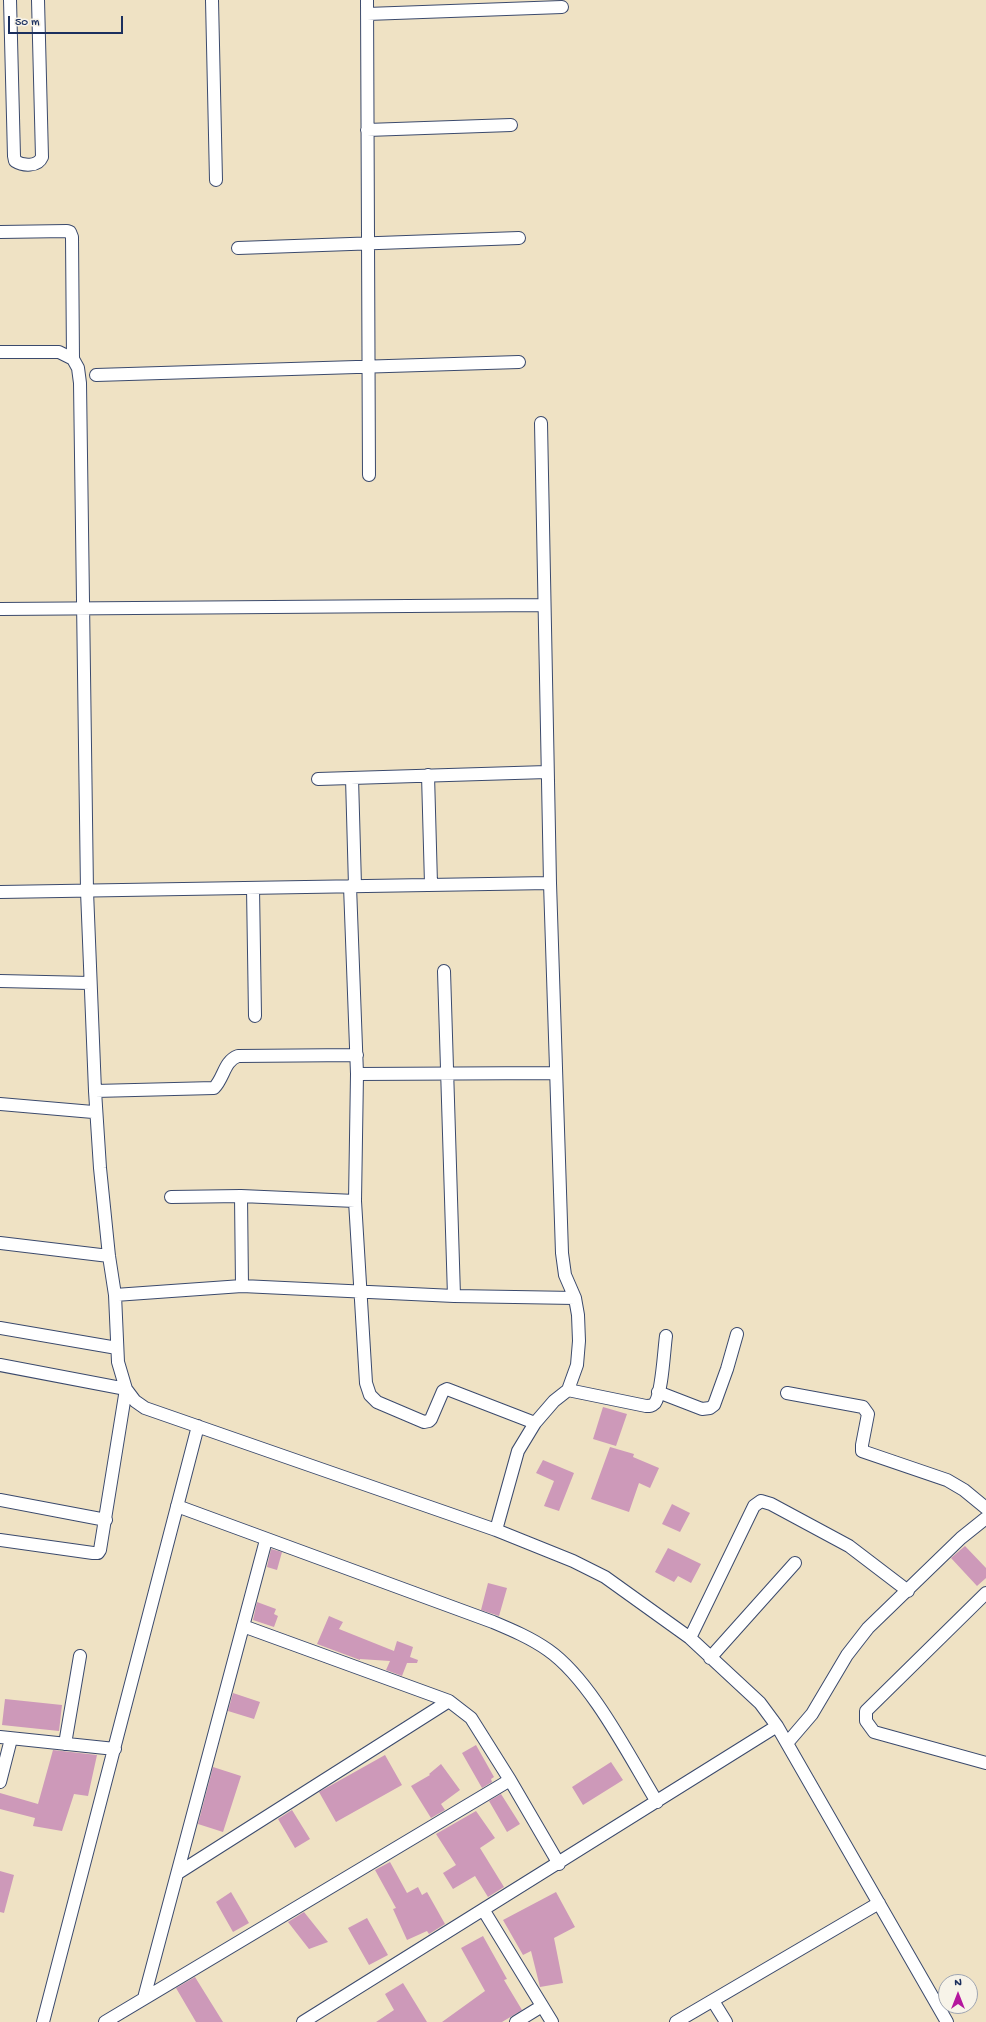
<!DOCTYPE html>
<html>
<head>
<meta charset="utf-8">
<style>
	body { margin:0 }
	#map { position:relative; width:986px; height:2022px; overflow:hidden; background:#efe2c4; font-family:"Gochi Hand",sans-serif }
	canvas { display:block }
	.north { position:absolute; left:938px; top:1974px; width:40px; height:40px; box-sizing:border-box; background:#f7f3e8; border:1px solid #9fa5b1; border-radius:50%; rotate:0deg; font-size:11px; font-weight:700; line-height:16px; text-align:center; color:#1b2f5e }
	.north::after { content:''; display:block; margin:auto; width:14px; height:18px; background:#b5179e; clip-path:polygon(50% 0,100% 100%,50% 72%,0 100%) }
	.scale { position:absolute; left:8px; top:16px; width:115px; height:18px; box-sizing:border-box; border:2px solid #1b2f5e; border-top:0; padding-left:5px; font-size:12px; line-height:14px; white-space:nowrap; color:#1b2f5e; -webkit-text-stroke:3px #f7f3e8; paint-order:stroke }
</style>
</head>
<body>
<div id="map">
<canvas width="986" height="2022"></canvas>
<div class="north">N</div>
<div class="scale">50 m</div>
</div>
<script>
const ctx = document.querySelector('canvas').getContext('2d');
ctx.lineJoin = 'round';
function paint(path, color) {
  ctx.fillStyle = color;
  ctx.fill(path, 'evenodd');
}
function strokePath(path, color, width, dash) {
  ctx.strokeStyle = color;
  ctx.lineWidth = width;
  ctx.lineCap = dash ? 'butt' : 'round';
  ctx.setLineDash(dash || []);
  ctx.stroke(path);
}
const building = new Path2D(`
	M603 1407 627 1414 616 1446 593 1439Z
	M610 1447 634 1454 633 1457 659 1468 650 1488 639 1483 629 1512 591 1499Z
	M543 1460 574 1473 559 1511 544 1506 554 1481 536 1473Z
	M672 1504 690 1513 680 1532 662 1524Z
	M965 1546 986 1568V1578L977 1586 951 1558Z
	M668 1548 701 1564 691 1583 678 1576 674 1582 655 1572Z
	M271 1549 282 1552 277 1570 267 1567Z
	M488 1583 507 1588 499 1616 481 1610Z
	M257 1602 276 1609 274 1614 278 1616 274 1627 253 1620Z
	M329 1616 343 1622 339 1629 394 1651 397 1641 413 1647 410 1657 418 1660 417 1663H407L402 1676 386 1670 390 1661 360 1659V1660L317 1644Z
	M233 1693 260 1702 254 1719 228 1711Z
	M5 1699 62 1705 59 1731 2 1725Z
	M476 1745 494 1777 491 1779 492 1782 482 1788 462 1753Z
	M53 1750 97 1755 88 1796 74 1794 62 1831 33 1826 35 1818 0 1809V1793L38 1804Z
	M385 1755 402 1785 336 1822 319 1792Z
	M611 1762 623 1780 583 1805 572 1787Z
	M441 1764 460 1790 441 1804 445 1810 431 1818 411 1786 430 1775 429 1774Z
	M213 1767 241 1776 223 1832 198 1824Z
	M501 1794 520 1824 507 1832 489 1801Z
	M292 1810 310 1839 295 1848 278 1819Z
	M476 1811 495 1838 480 1848 504 1887 488 1897 475 1876 453 1889 443 1873 456 1865 436 1834Z
	M390 1862 407 1893 418 1887 422 1895 427 1892 445 1924 429 1934 427 1931 407 1940 393 1909 396 1908 375 1870Z
	M0 1871 14 1875 4 1913 0 1912Z
	M231 1892 249 1923 233 1932 216 1902Z
	M556 1892 575 1927 554 1938 563 1983 540 1987 531 1951 523 1955 503 1920Z
	M304 1912 328 1942 309 1949 288 1922Z
	M367 1918 388 1955 369 1965 348 1928Z
	M483 1936 507 1979 504 1980 522 2010 502 2022H442L485 1991 461 1948Z
	M195 1977 223 2022H196L176 1988Z
	M403 1983 427 2022H376L394 2010 385 1994Z`);
const minor = new Path2D(`
	M10 0 14 156 15 161C23 166 38 167 42 157L38 0
	M212 0 216 180
	M367 0 369 475
	M367 14 562 7
	M367 130 511 125
	M0 232 67 231 70 232 72 237 73 359 78 368 80 383 87 891 95 1091 100 1168 109 1256 115 1295 118 1362 126 1389 135 1401 145 1408 496 1530 573 1561 605 1577 690 1638 760 1703 777 1726 947 2022
	M238 248 519 238
	M0 352H59L73 359
	M96 375 519 362
	M0 609 544 605
	M428 775 431 884
	M352 778 355 886
	M318 779 547 772
	M350 886 357 1074 355 1201 366 1383 370 1395 377 1402 424 1422 429 1421 431 1419 443 1391 447 1389 535 1423
	M253 888 255 1016
	M0 892 550 883
	M444 971 454 1296
	M0 981 90 983
	M357 1074 556 1073
	M95 1091 214 1088C224 1078 224 1061 238 1056L357 1055
	M0 1104 93 1112
	M241 1196 242 1286
	M171 1197 241 1196 355 1201
	M0 1243 109 1256
	M115 1295 242 1286 454 1296 575 1298
	M0 1328 117 1348
	M0 1365 126 1389 100 1550 98 1553H93L0 1540
	M568 1390 646 1406C650 1406 652 1406 655 1403 662 1393 664 1350 666 1336
	M658 1392 702 1409 710 1408 714 1405 727 1369 737 1334
	M787 1393 863 1407 868 1414 862 1445V1451L947 1480 964 1490 986 1508
	M0 1500 106 1520
	M177 1506 493 1622C512 1630 531 1638 548 1650 591 1680 629 1756 657 1802
	M496 1530 518 1451 535 1423 554 1401 568 1390 577 1365 579 1341 578 1315 575 1298 565 1275 562 1253 550 883 541 423
	M986 1593 866 1711V1721L874 1732 986 1763
	M243 1626 449 1701 471 1718 510 1780 559 1864
	M690 1638 754 1506 761 1501 771 1504 849 1546 908 1591
	M710 1658 795 1563
	M0 1737 115 1749
	M788 1742 812 1714 847 1655 868 1628 961 1538 986 1518
	M65 1744 80 1656
	M0 1782 11 1739
	M178 1873 449 1701
	M484 1911 552 2022
	M144 1998 266 1540
	M713 2001 726 2022
	M43 2022 198 1426
	M105 2022 510 1780
	M303 2022 777 1726
	M516 2022 542 2006
	M676 2022 879 1903`);
paint(building, '#cd99b9');
strokePath(minor, '#3b4a6d', 14);
strokePath(minor, '#fff', 12);
</script>
</body>
</html>
